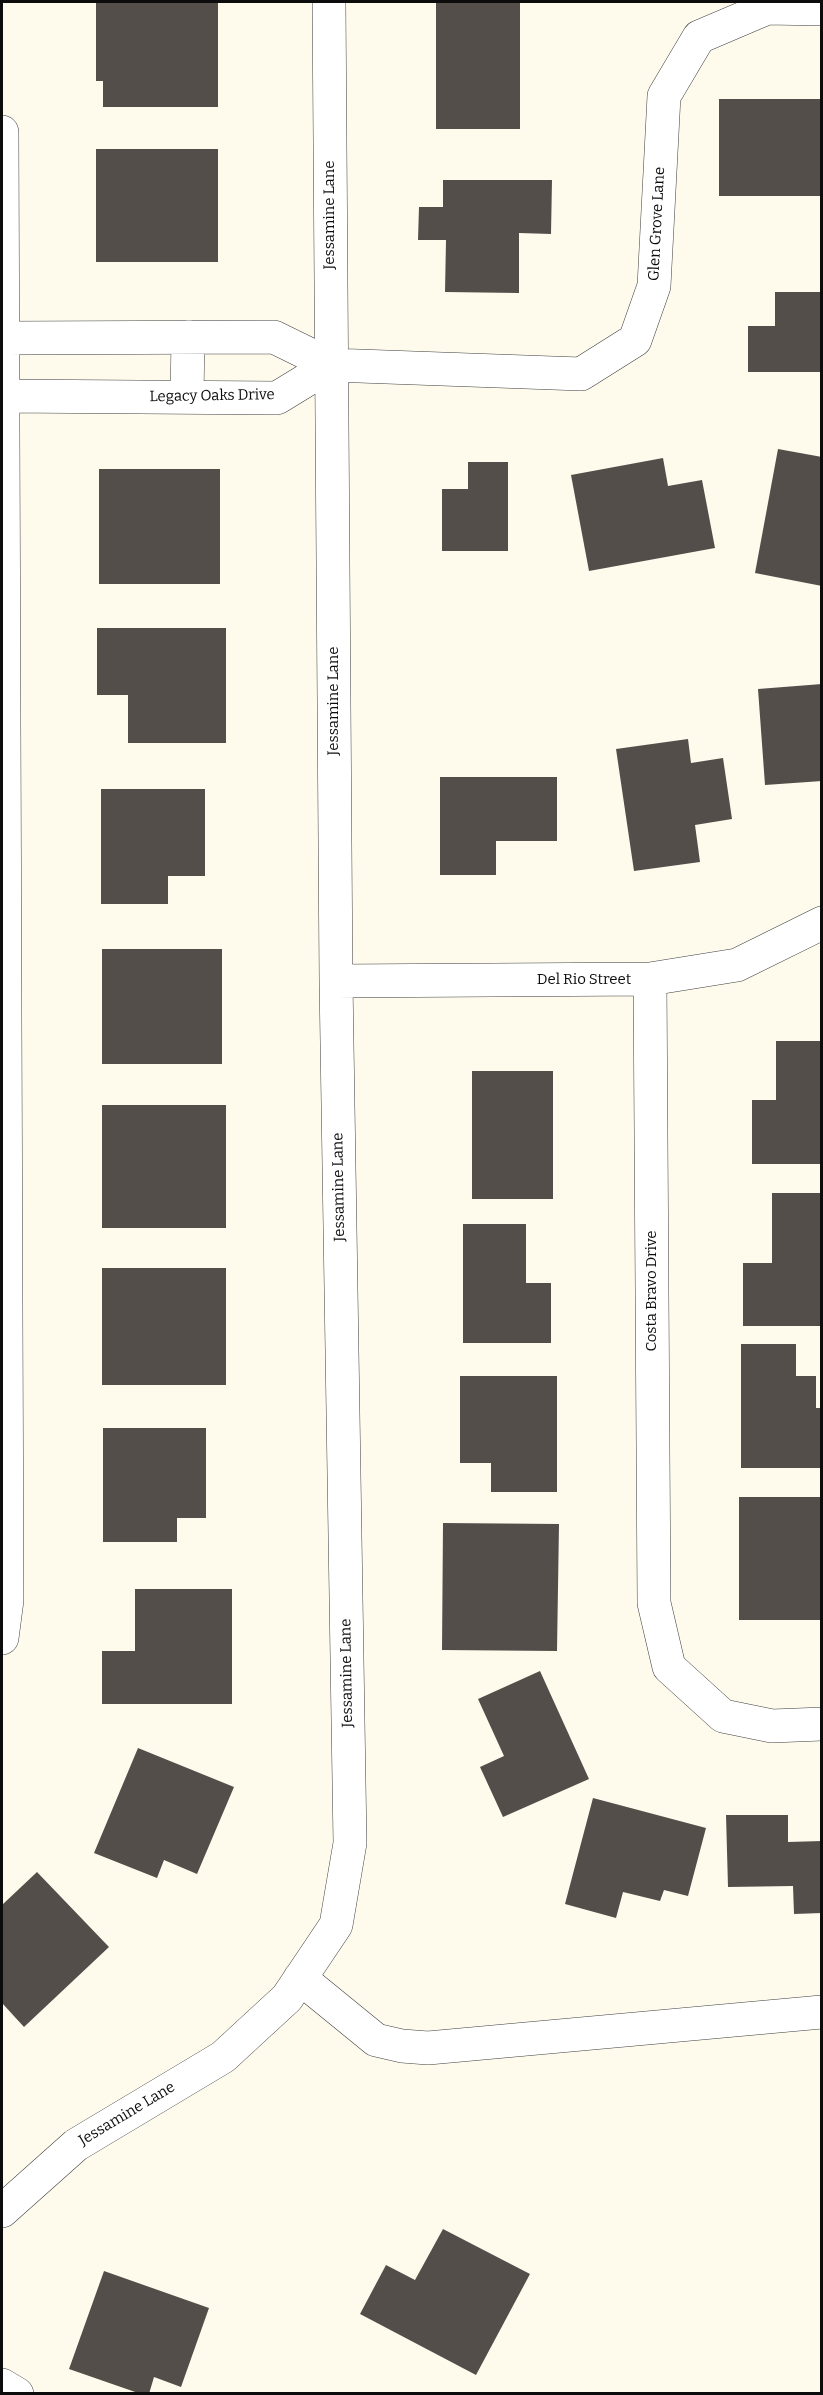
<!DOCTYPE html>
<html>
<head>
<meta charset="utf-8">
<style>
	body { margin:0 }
	#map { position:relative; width:823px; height:2395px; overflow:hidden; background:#fefbed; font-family:Bitter,serif }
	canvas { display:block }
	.frame { position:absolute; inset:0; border:3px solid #0c0c0c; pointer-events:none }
</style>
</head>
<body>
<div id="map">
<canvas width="823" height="2395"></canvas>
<div class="frame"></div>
</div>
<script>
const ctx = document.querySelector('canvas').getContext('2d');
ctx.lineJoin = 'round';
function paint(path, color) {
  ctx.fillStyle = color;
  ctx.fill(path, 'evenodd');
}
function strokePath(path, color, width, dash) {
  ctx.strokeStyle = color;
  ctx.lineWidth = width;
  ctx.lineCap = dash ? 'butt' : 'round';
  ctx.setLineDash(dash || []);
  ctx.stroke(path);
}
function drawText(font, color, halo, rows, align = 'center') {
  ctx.font = font + ' Bitter,serif';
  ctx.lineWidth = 6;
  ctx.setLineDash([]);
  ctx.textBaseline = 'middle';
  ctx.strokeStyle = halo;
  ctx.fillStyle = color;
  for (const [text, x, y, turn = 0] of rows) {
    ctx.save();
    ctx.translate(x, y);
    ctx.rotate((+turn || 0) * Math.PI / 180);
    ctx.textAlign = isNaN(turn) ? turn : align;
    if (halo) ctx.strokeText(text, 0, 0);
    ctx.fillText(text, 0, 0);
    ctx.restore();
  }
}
const building = new Path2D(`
	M96 2H218V107H103V81H96Z
	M436 2H520V129H436Z
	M719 99H822V196H719Z
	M96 149H218V262H96Z
	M443 180H552L551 234 519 233V293L445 292 446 240H418L419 207H443Z
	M775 292H822V372H748V326H775Z
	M778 449 822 457V586L755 573Z
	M663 458 668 486 702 480 715 548 589 571 571 475Z
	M468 462H508V551H442V489H468Z
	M99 469H220V584H99Z
	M97 628H226V743H128V695H97Z
	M822 684V781L765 785 758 689Z
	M688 739 691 763 723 758 732 819 695 825 700 862 634 871 616 749Z
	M440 777H557V841H496V875H440Z
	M101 789H205V876H168V904H101Z
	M102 949H222V1064H102Z
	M776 1041H822V1164H752V1100H776Z
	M472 1071H553V1199H472Z
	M102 1105H226V1228H102Z
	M772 1193H822V1326H743V1263H772Z
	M463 1224H526V1283H551V1343H463Z
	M102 1268H226V1385H102Z
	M741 1344H796V1376H816V1408H822V1468H741Z
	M460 1376H557V1492H491V1463H460Z
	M103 1428H206V1518H177V1542H103Z
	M739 1497H822V1620H739Z
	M443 1523 559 1524 557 1651 442 1650Z
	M135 1589H232V1704H102V1651H135Z
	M540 1671 589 1779 503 1817 480 1767 504 1756 478 1699Z
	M138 1748 234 1787 197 1874 164 1860 157 1878 94 1853Z
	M593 1798 706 1828 688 1896 664 1890 660 1901 623 1892 616 1918 565 1904Z
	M726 1815H788V1842L822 1841V1913L794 1914 793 1886 728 1887Z
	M37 1872 109 1947 24 2027 2 2003V1905Z
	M443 2229 530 2274 476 2375 360 2314 386 2265 415 2280Z
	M104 2271 209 2308 181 2387 154 2377 149 2394H141L69 2369Z`);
const minor = new Path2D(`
	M2 132 7 1600 2 1638
	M3 338 274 337 331 365 581 374 635 340 654 286 664 96 699 37 767 8 822 9
	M3 396 277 398 331 365
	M187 397 188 337
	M650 979 654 1603 669 1667 723 1716 772 1726 822 1724
	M336 981 650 979 737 965 822 923
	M300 1978 376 2040 402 2046 428 2048 822 2012
	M2 2211 76 2145 223 2057 287 1998 336 1925 350 1843 336 981 329 2
	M2 2385 17 2394`);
const streetNames = [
	["Jessamine Lane",330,215,-90],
	["Glen Grove Lane",657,224,-87],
	["Legacy Oaks Drive",212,396,-1],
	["Jessamine Lane",334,701,-90],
	["Del Rio Street",584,980],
	["Jessamine Lane",339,1187,-91],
	["Costa Bravo Drive",652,1291,-90],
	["Jessamine Lane",347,1673,-91],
	["Jessamine Lane",127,2114,-31]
];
paint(building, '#544e4a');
strokePath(minor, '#3f3f3f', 34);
strokePath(minor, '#fff', 33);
drawText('15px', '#0c0c0c', '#fff', streetNames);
</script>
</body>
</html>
